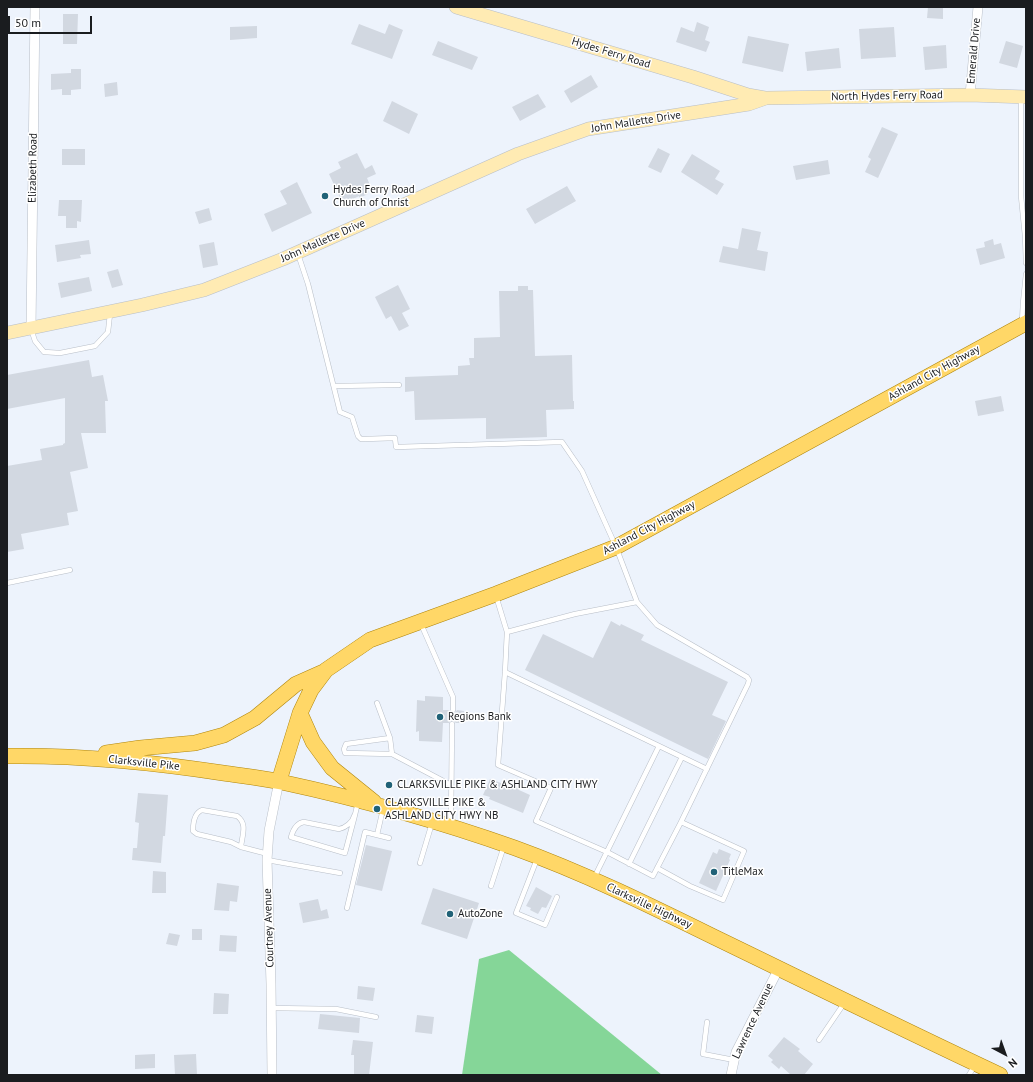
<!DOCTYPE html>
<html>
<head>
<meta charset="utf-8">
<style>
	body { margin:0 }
	#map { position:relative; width:1033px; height:1082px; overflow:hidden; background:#edf3fc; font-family:"PT Sans",sans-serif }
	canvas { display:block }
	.frame { position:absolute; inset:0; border:8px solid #1a1c1f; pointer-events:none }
	.north { position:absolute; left:985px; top:1034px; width:40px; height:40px; -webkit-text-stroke:3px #fff; paint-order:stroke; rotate:139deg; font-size:11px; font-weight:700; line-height:16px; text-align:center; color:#1a1c1f }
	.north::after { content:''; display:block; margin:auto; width:14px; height:18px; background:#1a1c1f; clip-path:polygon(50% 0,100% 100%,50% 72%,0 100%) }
	.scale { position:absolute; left:8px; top:16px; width:84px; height:18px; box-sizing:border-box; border:2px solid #1a1c1f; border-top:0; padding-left:5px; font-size:12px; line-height:14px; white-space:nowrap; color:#1a1c1f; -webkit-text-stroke:3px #fff; paint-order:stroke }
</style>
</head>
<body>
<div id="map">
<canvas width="1033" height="1082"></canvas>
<div class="frame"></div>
<div class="north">N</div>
<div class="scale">50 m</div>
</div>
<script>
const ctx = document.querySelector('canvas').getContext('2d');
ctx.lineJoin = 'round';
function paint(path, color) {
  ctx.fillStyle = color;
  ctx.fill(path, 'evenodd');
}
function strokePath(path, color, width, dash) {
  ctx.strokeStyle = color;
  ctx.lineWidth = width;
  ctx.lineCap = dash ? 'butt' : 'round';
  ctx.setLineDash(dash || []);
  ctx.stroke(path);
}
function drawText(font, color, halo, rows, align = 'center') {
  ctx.font = font + ' "PT Sans",sans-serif';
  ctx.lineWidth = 3;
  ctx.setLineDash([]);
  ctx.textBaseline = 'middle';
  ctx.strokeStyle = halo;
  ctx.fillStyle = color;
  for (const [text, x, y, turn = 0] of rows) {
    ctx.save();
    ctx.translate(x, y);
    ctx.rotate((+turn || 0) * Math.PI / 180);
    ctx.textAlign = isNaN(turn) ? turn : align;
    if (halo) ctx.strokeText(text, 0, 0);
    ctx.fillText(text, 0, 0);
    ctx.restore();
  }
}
const green = new Path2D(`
	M509 950 662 1075H462L479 959Z`);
const building = new Path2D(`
	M928 7H943V19L927 18Z
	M63 14H78L77 44H63Z
	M697 22 709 27 705 40 710 42 706 52 676 42 681 27 694 32Z
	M359 24 385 34 389 24 403 30 392 59 351 44Z
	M257 26V38L230 40V27Z
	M894 27 896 57 861 59 859 29Z
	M748 36 789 44 783 72 742 63Z
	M438 41 478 57 472 70 432 55Z
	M1006 41 1023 46 1017 68 999 63Z
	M946 45 947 68 925 70 923 47Z
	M839 48 841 68 807 71 805 52Z
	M71 69H81V89L71 90V95H62V89L51 90V74L71 73Z
	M591 75 598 87 571 103 564 91Z
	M117 82 118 95 105 97 104 84Z
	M538 94 546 107 520 121 512 107Z
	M392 101 418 114 409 134 383 121Z
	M882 127 898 134 878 178 865 172 871 159 868 157Z
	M658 148 670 154 661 173 648 167Z
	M62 149H85V165H62Z
	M357 153 365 169 372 165 376 174 367 178 370 185 365 187 368 194 359 198V196L343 204 329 174 341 168 338 162Z
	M692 154 720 171 715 179 724 184 717 195 681 172Z
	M828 160 830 174 796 180 793 166Z
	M297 182 312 213 272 232 264 214 287 204 280 191Z
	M567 186 576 201 535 224 526 209Z
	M59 200H82L81 222 77 221V228H66V216H58Z
	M209 208 212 220 199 224 195 212Z
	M742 228 761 232 757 250 768 252 765 271 719 262 723 246 738 249Z
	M993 239 994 245 1001 243 1005 258 980 265 976 249 985 247 984 242Z
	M89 240 91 254 80 255 81 258 57 262 55 245Z
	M214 242 218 265 203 268 199 245Z
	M118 269 123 285 112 288 107 272Z
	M89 277 92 291 61 298 58 283Z
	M398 285 410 309 402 313 409 326 399 331 391 316 386 319 375 297Z
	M518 286H528V290H533L535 356 572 355 573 401H574V409L546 410 547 437 486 439V418L415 420 414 391 405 392V377L458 375V366L470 365 469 358H474V338L500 337 499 291H518Z
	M89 360 92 377 103 375 108 401H105L106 433H81L88 468 70 472 78 511 67 513 69 525 21 534 24 549 7 552V466L42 460 40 449 63 445V444L65 443V398L7 409V375Z
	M1001 396 1004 411 978 416 975 401Z
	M611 621 620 626 621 624 644 635 641 640 728 682 712 715 726 721 708 759 525 670 543 634 593 658Z
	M425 696 443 697V710H449L451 713H455L457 710 464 711 463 723H456L452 720 450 721 449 723H443L442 742 419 741V731L416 732 417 700 425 701Z
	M490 779 509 786 510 784 519 788V790L530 795 523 813 489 799 490 797 483 795Z
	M138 793 168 795 165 836H163L161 863 132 860 133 848H137L139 823 135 822Z
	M366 845 392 851 382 891 356 885Z
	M719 849 731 854 729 859 730 860 716 891 699 883 713 852 717 854Z
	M153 871 166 872V893H152Z
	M217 883 239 886 237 902 230 901 229 911 214 910Z
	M536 887 552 896 546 908 542 907 538 914 530 910 531 908 526 906Z
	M433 888 479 903 467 939 421 924Z
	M318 899 321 911 327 909 329 918 303 923 299 903Z
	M192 929H202V940H192Z
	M169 933 180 935 177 946 166 944Z
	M220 935 237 936 236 952 219 951Z
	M358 986 375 988 373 1001 357 999Z
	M214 993 229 994 228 1014H213Z
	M320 1014 360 1018 359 1033 318 1029Z
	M417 1015 434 1017 432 1034 415 1032Z
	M784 1037 800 1049 798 1051 813 1064 804 1075H791L781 1066 779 1069 771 1062 773 1060 768 1056Z
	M353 1040 373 1042 369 1075H354V1055H351Z
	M155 1054V1068L135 1069V1055Z
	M196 1054 197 1075H175L174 1055Z`);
const lane = new Path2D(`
	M1021 99V196L1025 236 1026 263
	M298 254 308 284 340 412 352 417 358 436 361 439H365L395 438 396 447 562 442 582 471 616 547 637 602 657 625 747 677 749 680 748 684 681 822 653 876 607 852 536 821 551 788 498 765 505 672 507 632 496 596
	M1022 322 1023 303 1026 274
	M31 329 35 341 44 352 60 353 95 346 108 332 110 314
	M334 386 399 385
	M7 583 70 570
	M421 624 453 697V710
	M507 632 575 614 637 602
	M505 672 707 769
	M377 703 390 738 392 754
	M390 738 346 744 344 749 345 753 392 754 451 785
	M354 816C353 822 345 828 339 829L304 822C296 823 293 830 291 837L345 853 354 819 358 802
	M451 825 452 724
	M377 835 383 809
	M241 847C242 835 248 824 237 816L202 810C194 813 193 823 193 831L197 834 231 842 241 847 268 854
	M537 859 516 913 545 925 557 897
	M267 860 340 873
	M420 863 432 823
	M629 864 682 757
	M657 868 690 886 723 900 744 851 681 822
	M594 878 659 746
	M491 886 504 846
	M347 908 365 832 389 838
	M271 1008 336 1009 376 1017
	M707 1022 703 1054 734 1060
	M819 1040 845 1002
	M969 1075 975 1065`);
const street = new Path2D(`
	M970 95 978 7
	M31 329 35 7
	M272 1075 271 984 267 860 269 831 279 781
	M731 1075 736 1052 779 968`);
const secondary = new Path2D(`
	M456 7 693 77 748 95 765 98
	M7 333 142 305 204 290 283 259 518 154 588 129 749 104 766 98 970 95 1026 97`);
const primary = new Path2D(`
	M300 713 313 742 332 768 374 802
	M106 753 140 748 195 743 224 735 255 718 296 684 323 672
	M7 756C80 755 152 762 223 773 243 776 262 778 281 782 360 799 439 821 515 848 584 873 649 905 714 937 809 983 904 1030 1000 1075
	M279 781 300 713 311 690 326 670 370 640 496 594 616 547 1026 323`);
const markers = [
	[325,196,4,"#216277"],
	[440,717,4,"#216277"],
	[389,785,4,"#216277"],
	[377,809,4,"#216277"],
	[714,872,4,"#216277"],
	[450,914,4,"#216277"]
];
const streetNames = [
	["Emerald Drive",974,51,-85],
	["Hydes Ferry Road",611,53,17],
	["North Hydes Ferry Road",887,96,-1],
	["John Mallette Drive",636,122,-9],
	["Elizabeth Road",33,168,-89],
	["John Mallette Drive",323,241,-24],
	["Ashland City Highway",934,373,-29],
	["Ashland City Highway",649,528,-28],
	["Clarksville Pike",144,763,6],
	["Clarksville Highway",649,906,25],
	["Courtney Avenue",269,928,-92],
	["Lawrence Avenue",753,1021,-65]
];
const poiNames = [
	["Hydes Ferry Road",333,190],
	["Church of Christ",333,203],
	["Regions Bank",448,717],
	["CLARKSVILLE PIKE & ASHLAND CITY HWY",397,785],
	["CLARKSVILLE PIKE &",385,803],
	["ASHLAND CITY HWY NB",385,816],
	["TitleMax",722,872],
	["AutoZone",458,914]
];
paint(green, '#85d698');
paint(building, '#d2d8e1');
strokePath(lane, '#b8bec7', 5.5);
strokePath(street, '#b8bec7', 10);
strokePath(secondary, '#b8bec7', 14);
strokePath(primary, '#af850c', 16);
strokePath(lane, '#fff', 4.5);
strokePath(street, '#fff', 9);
strokePath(secondary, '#ffebb3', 13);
strokePath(primary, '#ffd767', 15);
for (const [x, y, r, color] of markers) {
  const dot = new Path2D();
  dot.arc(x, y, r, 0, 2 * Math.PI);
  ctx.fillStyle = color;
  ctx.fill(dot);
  strokePath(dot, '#fff', 1.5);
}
drawText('11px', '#1a1c1f', '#fff', streetNames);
drawText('11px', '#1a1c1f', '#fff', poiNames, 'left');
</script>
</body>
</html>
